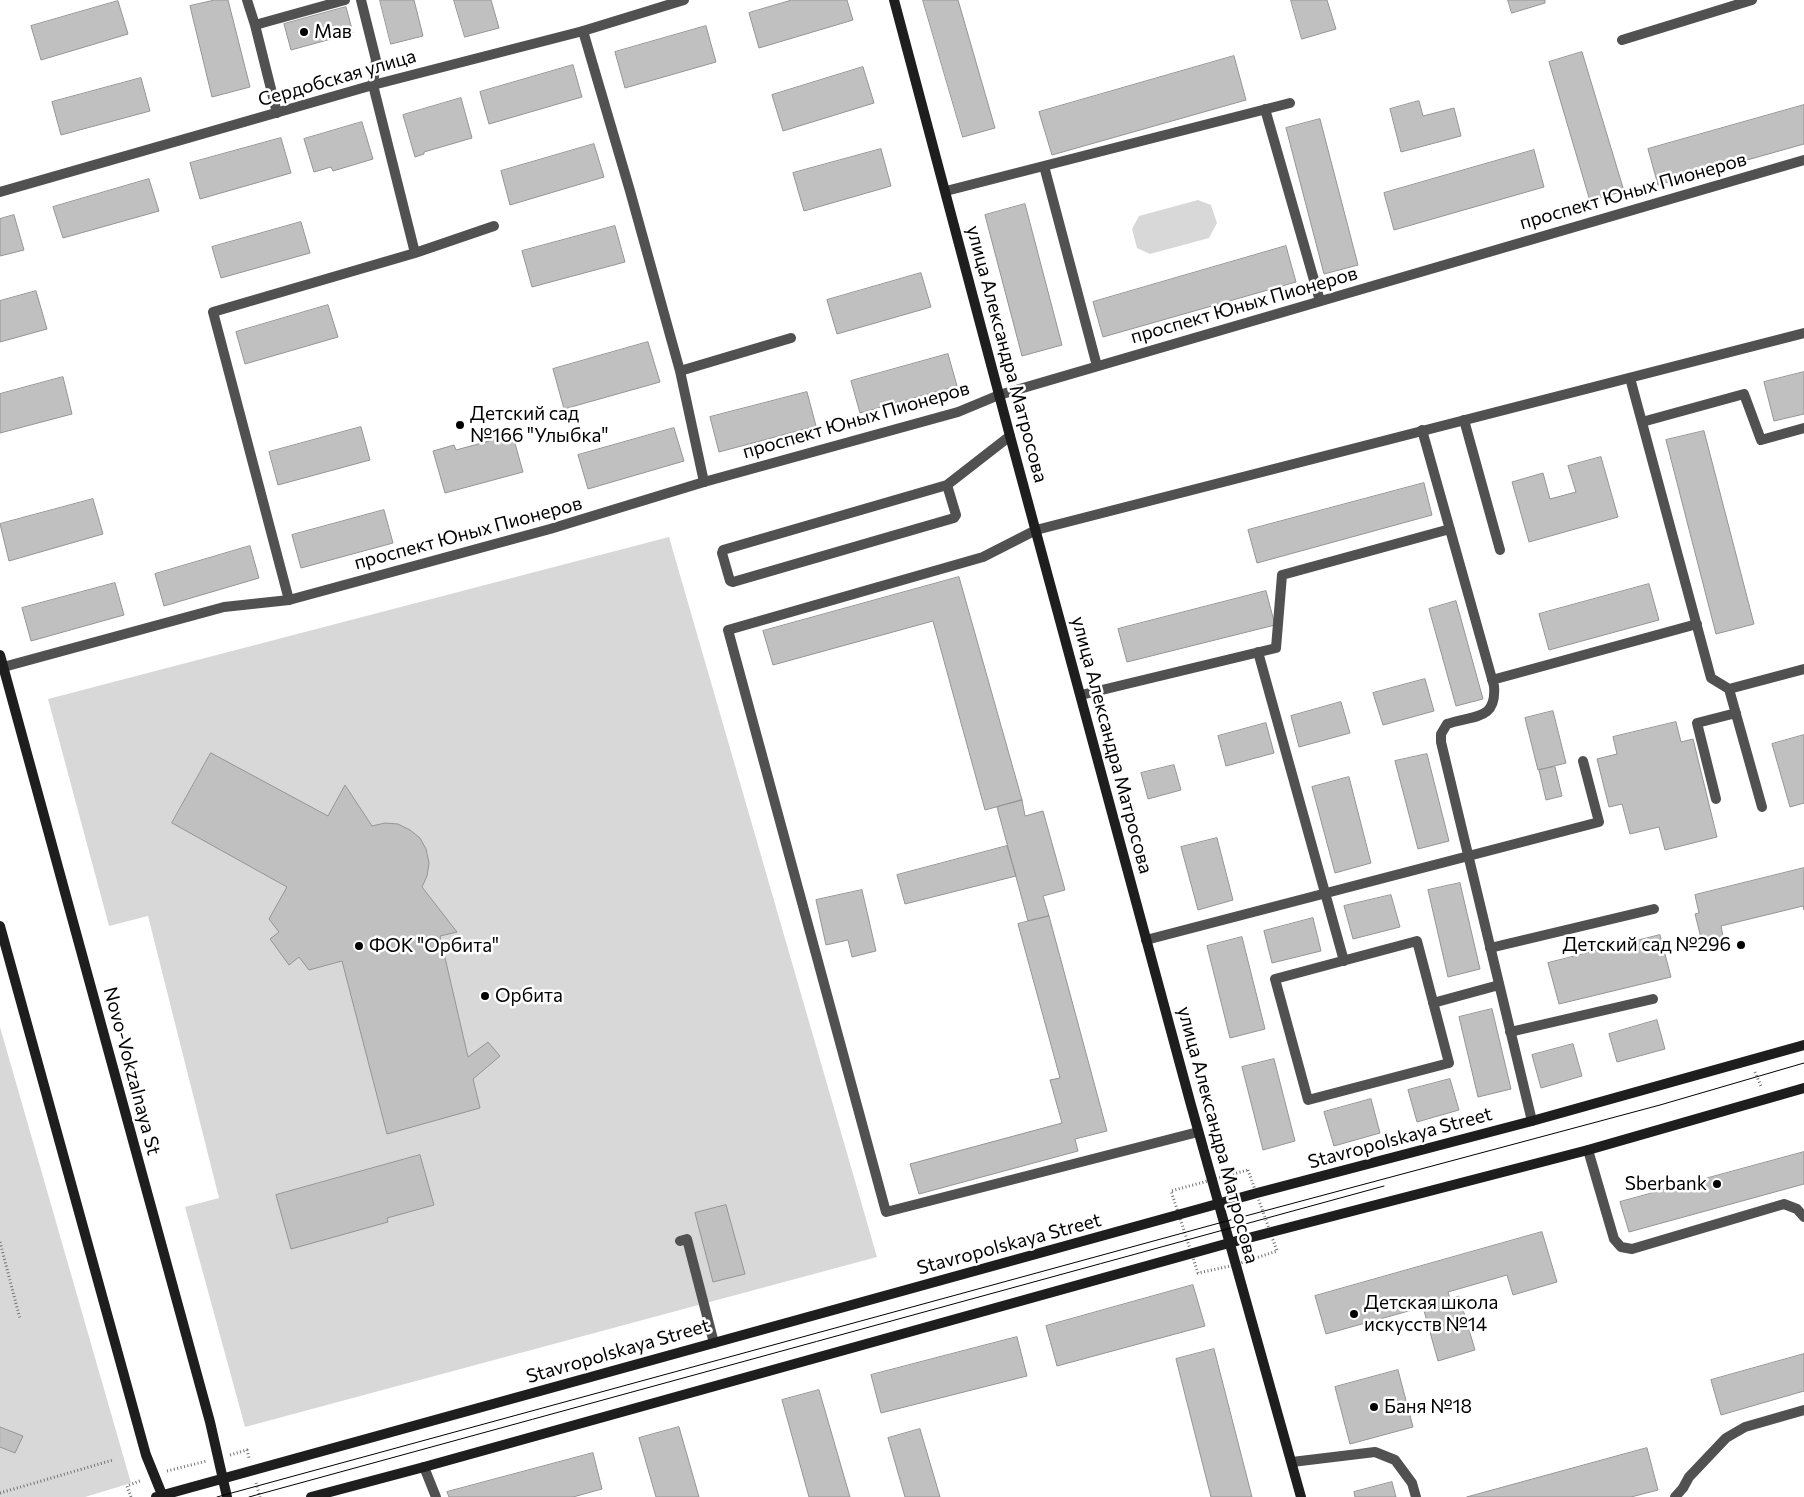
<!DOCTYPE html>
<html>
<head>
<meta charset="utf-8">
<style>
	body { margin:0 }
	canvas { display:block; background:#fff }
</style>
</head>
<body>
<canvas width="1804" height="1497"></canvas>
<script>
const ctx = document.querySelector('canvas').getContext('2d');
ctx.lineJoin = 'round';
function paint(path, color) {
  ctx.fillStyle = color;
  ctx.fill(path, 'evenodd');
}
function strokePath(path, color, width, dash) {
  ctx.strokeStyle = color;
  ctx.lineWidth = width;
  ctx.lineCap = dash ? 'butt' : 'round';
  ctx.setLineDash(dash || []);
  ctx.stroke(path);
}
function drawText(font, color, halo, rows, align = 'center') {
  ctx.font = font + ' Commissioner,sans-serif';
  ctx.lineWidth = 5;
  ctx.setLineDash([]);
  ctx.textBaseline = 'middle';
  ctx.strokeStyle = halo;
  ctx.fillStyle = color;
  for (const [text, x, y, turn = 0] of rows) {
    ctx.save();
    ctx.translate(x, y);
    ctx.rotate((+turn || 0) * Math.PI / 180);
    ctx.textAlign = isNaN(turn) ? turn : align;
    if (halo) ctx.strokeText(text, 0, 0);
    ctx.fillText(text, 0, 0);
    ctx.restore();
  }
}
const green = new Path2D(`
	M1198 200 1211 205 1217 223 1209 238 1150 254 1137 248 1132 229 1139 216Z
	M669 537 877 1257 245 1427 185 1207 219 1198 148 916 109 926 48 699Z
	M0 1027 131 1483 85 1497H0Z`);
const building = new Path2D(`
	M215 0H228L250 87 212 97 190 6Z
	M380 0H414L423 36 391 44Z
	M454 0H491L499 28 465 37Z
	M792 0H847L853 20 759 48 749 13Z
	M923 0H958L995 128 963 137Z
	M1291 0H1327L1336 29 1302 39Z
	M1508 0H1545V3L1512 13Z
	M118 1 128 34 41 60 31 26Z
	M346 7 353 33 291 50 284 24Z
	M706 26 716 62 625 88 615 52Z
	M1582 52 1624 191 1590 201 1549 62Z
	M1234 56 1246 100 1052 155 1039 112Z
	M573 65 582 97 489 124 480 92Z
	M863 67 874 103 783 131 772 95Z
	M141 78 150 111 61 135 52 102Z
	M461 98 472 138 424 152V154L415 157 403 115Z
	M1419 101 1423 116 1454 108 1461 136 1401 152 1390 109Z
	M1804 105V144L1658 185 1648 149Z
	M1320 119 1358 265 1324 274 1286 128Z
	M362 122 373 159 333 171 331 167 314 172 304 139Z
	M281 138 291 173 200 199 190 163Z
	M594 144 604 177 510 205 501 171Z
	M881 149 891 186 804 211 793 173Z
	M1534 150 1544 187 1394 230 1384 193Z
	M149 179 159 211 63 238 53 207Z
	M1025 204 1062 345 1022 356 985 215Z
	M14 215 24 250 0 256V219Z
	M301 222 310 253 221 278 212 247Z
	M615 226 625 262 532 287 522 251Z
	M1286 246 1296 282 1103 337 1093 302Z
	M921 273 931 307 837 334 827 300Z
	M36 291 47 329 0 342V301Z
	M328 305 338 337 245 364 236 332Z
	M648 342 660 382 564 409 553 369Z
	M948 354 957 386 860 413 851 381Z
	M1804 372V414L1774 421 1764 382Z
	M63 377 72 414 0 433V394Z
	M807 392 816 426 719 452 710 417Z
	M361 427 370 460 278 485 269 452Z
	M674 428 684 461 588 489 578 455Z
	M511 429 523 472 445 493 433 451 454 445 456 450 489 441 487 435Z
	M1704 431 1754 624 1716 634 1666 440Z
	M1601 457 1618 517 1529 542 1512 482 1543 473 1550 499 1576 492 1568 466Z
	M1424 483 1432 515 1257 563 1248 530Z
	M93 499 103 534 9 561 0 524Z
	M384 510 393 543 301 568 292 535Z
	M250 546 259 578 164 606 155 574Z
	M959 577 1022 800 985 810 933 621 773 665 763 631Z
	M115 583 124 615 31 641 22 608Z
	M1649 584 1659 620 1549 650 1539 614Z
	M1266 591 1275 625 1127 662 1118 629Z
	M1456 601 1483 699 1456 706 1429 609Z
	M1425 679 1434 711 1383 725 1373 693Z
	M1341 702 1350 733 1299 747 1291 716Z
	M1553 711 1566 763 1538 770 1525 718Z
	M1676 722 1681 742 1693 739 1717 837 1665 850 1659 827 1630 834 1622 804 1609 807 1597 759 1617 754 1613 737Z
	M1266 723 1274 753 1226 766 1218 736Z
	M1804 735V803L1790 807 1772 744Z
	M211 753 328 816 345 785 372 826 385 823 398 824 410 830 420 838 426 849 429 863 427 876 422 887 457 932 440 936 468 1057 488 1042 500 1056 473 1079 480 1108 387 1134 342 961 309 970 299 957 289 965 270 939 279 932 269 919 287 887 172 823Z
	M1427 754 1449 841 1418 849 1395 761Z
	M1174 765 1181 790 1148 799 1141 773Z
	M1555 767 1562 796 1546 800 1539 770Z
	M1349 777 1371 863 1335 873 1312 787Z
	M1022 800 1025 816 1043 811 1065 890 1043 896 1049 916 1028 921 997 807Z
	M1217 838 1233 900 1198 910 1181 847Z
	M1007 846 1016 876 905 904 897 875Z
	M1804 868V910L1803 906 1721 926 1724 941 1703 946 1695 914 1699 913 1695 895Z
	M1460 883 1480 969 1448 977 1428 890Z
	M862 890 876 951 852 957 848 940 826 945 816 900Z
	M1391 895 1400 927 1353 939 1344 906Z
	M1049 916 1107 1131 1075 1139 1078 1151 919 1194 910 1164 1062 1123 1050 1080 1060 1078 1018 924Z
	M1313 918 1321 951 1272 963 1264 931Z
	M1660 935 1671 977 1559 1004 1548 963Z
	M1242 937 1265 1029 1230 1038 1207 946Z
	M1492 1009 1511 1089 1478 1097 1459 1017Z
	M1657 1020 1665 1049 1617 1062 1609 1034Z
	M1573 1044 1582 1076 1541 1088 1532 1055Z
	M1274 1059 1295 1141 1263 1150 1242 1067Z
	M1450 1079 1459 1110 1417 1122 1408 1090Z
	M1371 1099 1380 1133 1334 1146 1324 1112Z
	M1804 1152V1184L1629 1232 1620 1202Z
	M420 1155 434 1205 387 1218 388 1222 291 1249 276 1195Z
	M726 1205 745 1274 713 1282 695 1213Z
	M1542 1232 1557 1282 1513 1295 1507 1275 1448 1292 1450 1299 1459 1296 1475 1350 1438 1361 1423 1307 1326 1334 1315 1296Z
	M1193 1285 1205 1326 1057 1366 1046 1326Z
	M1017 1337 1027 1376 881 1413 871 1375Z
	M1214 1349 1252 1497H1211L1176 1359Z
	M1804 1354V1391L1721 1415 1711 1380Z
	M1398 1370 1413 1427 1350 1444 1335 1387Z
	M819 1390 850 1497H809L782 1400Z
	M0 1427 23 1436 15 1453 0 1447Z
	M679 1427 699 1497H656L639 1438Z
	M920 1429 940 1497H905L888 1438Z
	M1647 1448 1658 1490 1631 1497H1467Z
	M593 1453 602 1489 573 1497H449L447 1492Z
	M1392 1482 1396 1497H1355L1354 1492Z`);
const path = new Path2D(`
	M1755 1072 1761 1086
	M1248 1170 1277 1251 1235 1265 1198 1273 1171 1191Z
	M0 1242 20 1319
	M230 1455 247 1450 249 1458
	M167 1471 207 1461
	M256 1483 260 1497
	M0 1493 113 1460
	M131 1497 127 1486 142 1480`);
const lane = new Path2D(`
	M247 0 255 25 345 0
	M255 25 277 113
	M583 31 630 191 680 371 704 482
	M1622 40 1752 0
	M1265 109 1320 301
	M1044 166 1097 366
	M946 191 1290 103
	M415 253 494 226
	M680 371 791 338
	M1630 378 1711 678 1729 689 1804 669
	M1464 420 1500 550
	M1642 422 1744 394 1761 440 1804 428
	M1422 430 1494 686C1497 721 1473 715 1447 724L1441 734V742L1532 1121
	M947 485 956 515 954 518 733 582 730 581 722 553 723 550 947 485 1010 436
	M1036 530 983 557 728 630 886 1212 1198 1132
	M289 600 213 312 415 253 373 85 376 60 361 0
	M1258 652 1344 961
	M1492 680 1697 624
	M1729 689 1762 807
	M1081 695 1276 648 1282 575 1450 529
	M1716 799 1697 723 1736 713
	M1146 940 1599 822 1583 761
	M1417 941 1449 1063 1308 1100 1275 979Z
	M1490 948 1654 909
	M1433 1003 1499 985
	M1510 1032 1653 999
	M1588 1150 1614 1239 1621 1247 1632 1249 1784 1204 1797 1209 1804 1217
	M680 1241 687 1239 714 1343
	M1292 1462 1375 1452 1395 1460 1412 1483 1416 1497
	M424 1467 436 1497
	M1675 1497 1683 1488 1689 1477 1726 1438 1745 1427 1804 1410`);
const street = new Path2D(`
	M0 192 373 85 583 31 684 0
	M1036 530 1804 333
	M0 668 224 607 289 600 550 529 704 482 958 412 999 395 1804 160`);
const secondary = new Path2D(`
	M894 0 1010 436 1191 1105 1301 1497
	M0 655 210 1422 227 1497
	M0 926 146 1455 163 1497
	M156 1497 1257 1193 1532 1121 1804 1045
	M311 1497 424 1467 1229 1243 1588 1150 1804 1088`);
const tram = new Path2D(`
	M217 1497 1223 1222 1660 1105 1804 1063
	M249 1497 1384 1186`);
const markers = [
	[304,32,5,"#000"],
	[460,425,5,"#000"],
	[1741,945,5,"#000"],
	[359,946,5,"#000"],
	[485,996,5,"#000"],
	[1717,1184,5,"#000"],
	[1354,1314,5,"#000"],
	[1374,1407,5,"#000"]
];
const poiNames = [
	["Мав",314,32],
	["Детский сад",470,414],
	["№166 \"Улыбка\"",470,436],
	["Детский сад №296",1731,945,"right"],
	["ФОК \"Орбита\"",369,946],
	["Орбита",495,996],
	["Sberbank",1707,1184,"right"],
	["Детская школа",1364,1303],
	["искусств №14",1364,1325],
	["Баня №18",1384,1407]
];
const streetNames = [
	["Сердобская улица",337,78,-16],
	["проспект Юных Пионеров",1633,191,-16],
	["проспект Юных Пионеров",1244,305,-16],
	["улица Александра Матросова",1007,354,75],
	["проспект Юных Пионеров",856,420,-16],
	["проспект Юных Пионеров",468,533,-15],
	["улица Александра Матросова",1112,745,75],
	["Novo-Vokzalnaya St",132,1071,75],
	["улица Александра Матросова",1218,1135,75],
	["Stavropolskaya Street",1400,1138,-15],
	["Stavropolskaya Street",1009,1244,-15],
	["Stavropolskaya Street",618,1351,-16]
];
paint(green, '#d8d8d8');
paint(building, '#c0c0c0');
strokePath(building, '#959595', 1);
strokePath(path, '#737373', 3, [1, 2.5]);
strokePath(lane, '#515151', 10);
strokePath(street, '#515151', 10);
strokePath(secondary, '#1e1e1e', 10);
strokePath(tram, '#000', 1);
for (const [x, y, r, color] of markers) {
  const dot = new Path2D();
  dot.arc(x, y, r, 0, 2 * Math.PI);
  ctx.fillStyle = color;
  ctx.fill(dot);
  strokePath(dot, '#fff', 2);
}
drawText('19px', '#000', '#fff', poiNames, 'left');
drawText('19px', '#000', '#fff', streetNames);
</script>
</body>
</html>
